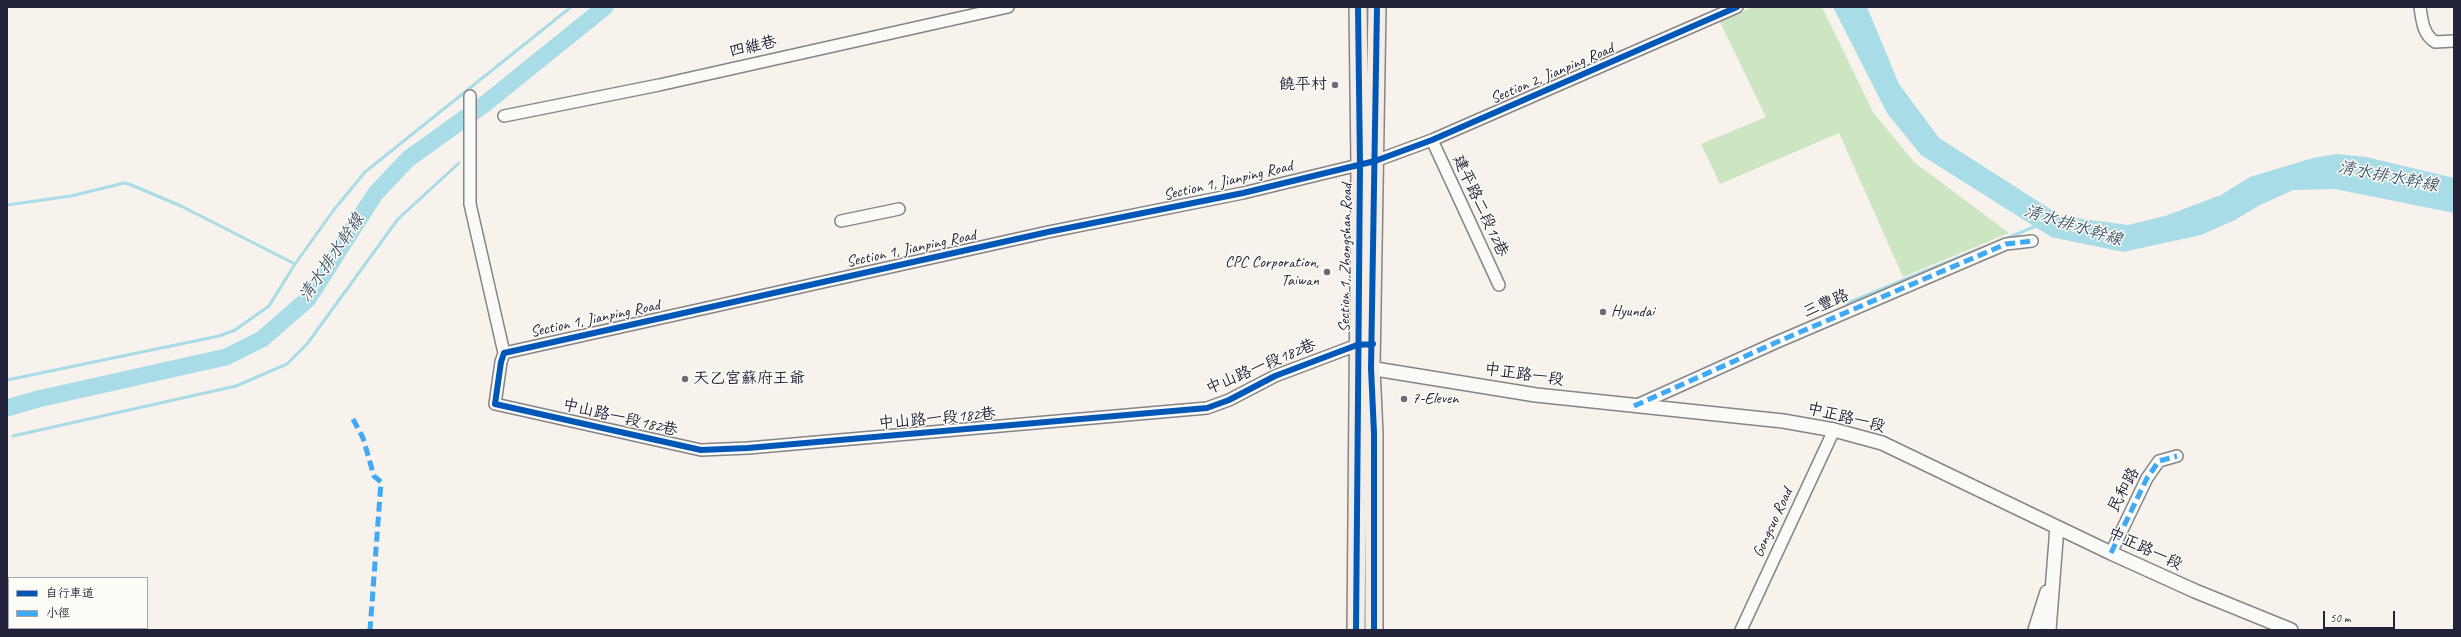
<!DOCTYPE html>
<html>
<head>
<meta charset="utf-8">
<style>
	body { margin:0 }
	#map { position:relative; width:2461px; height:637px; overflow:hidden; background:#f7f2ec; font-family:Caveat,"LXGW WenKai TC",sans-serif }
	canvas { display:block }
	.frame { position:absolute; inset:0; border:8px solid #22223b; pointer-events:none }
	.legend { position:absolute; left:8px; top:577px; width:140px; height:52px; box-sizing:border-box; background:#fdfcf7; border:1px solid #a5a5ac; margin:0; padding:5px 7px; list-style:none; font-size:12px; color:#22223b }
	.legend li { display:flex; align-items:center; gap:8px; height:20px }
	.legend b { width:20px; border:1px solid #a5a5ac }
	.scale { position:absolute; left:2323px; top:611px; width:72px; height:18px; box-sizing:border-box; border:2px solid #22223b; border-top:0; padding-left:5px; font-size:12px; line-height:14px; white-space:nowrap; color:#22223b; -webkit-text-stroke:3px #fdfcf7; paint-order:stroke }
</style>
</head>
<body>
<div id="map">
<canvas width="2461" height="637"></canvas>
<div class="frame"></div>
<ul class="legend">
<li><b style="height:5px;background:#0057b8"></b>自行車道</li>
<li><b style="height:5px;background:#3fa9f5"></b>小徑</li>
</ul>
<div class="scale">50 m</div>
</div>
<script>
const ctx = document.querySelector('canvas').getContext('2d');
ctx.lineJoin = 'round';
function paint(path, color) {
  ctx.fillStyle = color;
  ctx.fill(path, 'evenodd');
}
function strokePath(path, color, width, dash) {
  ctx.strokeStyle = color;
  ctx.lineWidth = width;
  ctx.lineCap = dash ? 'butt' : 'round';
  ctx.setLineDash(dash || []);
  ctx.stroke(path);
}
function drawText(font, color, halo, rows, align = 'center') {
  ctx.font = font + ' Caveat,"LXGW WenKai TC",sans-serif';
  ctx.lineWidth = 3;
  ctx.setLineDash([]);
  ctx.textBaseline = 'middle';
  ctx.strokeStyle = halo;
  ctx.fillStyle = color;
  for (const [text, x, y, turn = 0] of rows) {
    ctx.save();
    ctx.translate(x, y);
    ctx.rotate((+turn || 0) * Math.PI / 180);
    ctx.textAlign = isNaN(turn) ? turn : align;
    if (halo) ctx.strokeText(text, 0, 0);
    ctx.fillText(text, 0, 0);
    ctx.restore();
  }
}
const green = new Path2D(`
	M1753 7H1822L1873 112 1914 162 2009 233 1903 277 1839 133 1720 184 1701 144 1766 117 1720 22Z`);
const water = new Path2D(`
	M1833 7H1867L1899 84 1939 138 2061 216 2128 225 2165 216 2221 195 2250 177 2313 158 2337 154 2366 157 2454 178V213L2335 189 2293 190 2258 206 2235 220 2201 235 2123 252 2051 237 1921 155 1887 113Z`);
const stream = new Path2D(`
	M7 205 71 196 124 183 129 184 181 206 295 264
	M2003 240 2038 225
	M1844 309 1850 302 1984 247
	M7 380 219 336 235 330 269 306 295 264 333 211 365 172 571 7
	M13 436 236 386 287 364 307 344 398 219 459 163`);
const river = new Path2D(`
	M7 408 38 399 226 357 262 339 308 299 375 194 408 159 486 103 605 7`);
const minor = new Path2D(`
	M2420 7C2422 21 2423 34 2435 42L2454 41
	M470 96V204L504 353
	M504 116 659 85 1008 7
	M1432 140 1499 285
	M841 221 899 209
	M1364 345H1357L1275 376 1229 400 1207 408 748 448 701 450 495 404 501 362 504 353 1048 232 1243 193 1375 161 1432 140 1737 7
	M1635 406 1777 342 2006 244 2032 241
	M2111 553 2147 478 2159 461 2177 456
	M1741 630 1834 430`);
const tertiary = new Path2D(`
	M1363 367 1536 395 1783 421 1834 430 1882 443 2111 553 2195 591 2291 630
	M2035 630 2047 592
	M2049 630 2057 527`);
const primary = new Path2D(`
	M1356 630 1360 165 1358 7
	M1374 630V433L1371 368 1377 7`);
const quiet = new Path2D(`
	M1634 406 1777 342 2006 244 2032 241
	M353 419 363 438 374 476 381 482 370 630
	M2111 553 2147 478 2159 461 2177 456`);
const cycleway = new Path2D(`
	M1373 344 1357 345 1275 376 1229 400 1207 408 748 448 701 450 495 404 501 362 504 353 1048 232 1243 193 1375 161 1432 140 1737 7
	M1356 630 1360 165 1358 7
	M1374 630V433L1371 368 1377 7`);
const markers = [
	[1335,85,4,"#6d6b79"],
	[1327,272,4,"#6d6b79"],
	[1603,312,4,"#6d6b79"],
	[685,379,4,"#6d6b79"],
	[1404,399,4,"#6d6b79"]
];
const streetNames = [
	["四維巷",753,47,-13],
	["Section 2, Jianping Road",1552,74,-23],
	["Section 1, Jianping Road",1228,181,-13],
	["建平路二段12巷",1480,206,65],
	["Section 1, Jianping Road",911,249,-12],
	["Section 1, Zhongshan Road",1346,258,-89],
	["三豐路",1826,304,-23],
	["Section 1, Jianping Road",595,319,-12],
	["中山路一段182巷",1261,367,-23],
	["中正路一段",1524,375,8],
	["中山路一段182巷",620,418,13],
	["中正路一段",1846,418,14],
	["中山路一段182巷",937,419,-5],
	["民和路",2124,490,-62],
	["Gongsuo Road",1773,523,-65],
	["中正路一段",2145,549,25]
];
const poiNames = [
	["饒平村",1327,85,"right"],
	["CPC Corporation,",1319,263,"right"],
	["Taiwan",1319,281,"right"],
	["Hyundai",1611,312],
	["天乙宮蘇府王爺",693,379],
	["7-Eleven",1412,399]
];
const waterNames = [
	["清水排水幹線",2388,177,11],
	["清水排水幹線",2073,226,17],
	["清水排水幹線",332,258,-56]
];
paint(green, '#cce6c2');
paint(water, '#a8dce7');
strokePath(stream, '#a8dce7', 3);
strokePath(river, '#a8dce7', 17);
strokePath(minor, '#868486', 14);
strokePath(tertiary, '#868486', 16);
strokePath(primary, '#868486', 20);
strokePath(minor, '#fafaf7', 11);
strokePath(tertiary, '#fafaf7', 13);
strokePath(primary, '#f2ede6', 17);
strokePath(quiet, '#3fa9f5', 5, [10, 5]);
strokePath(cycleway, '#0057b8', 6);
for (const [x, y, r, color] of markers) {
  const dot = new Path2D();
  dot.arc(x, y, r, 0, 2 * Math.PI);
  ctx.fillStyle = color;
  ctx.fill(dot);
  strokePath(dot, '#fdfcf7', 1.5);
}
drawText('16px', '#22223b', '#fdfcf7', streetNames);
drawText('16px', '#22223b', '#fdfcf7', poiNames, 'left');
drawText('italic 17px', '#40576e', '#fdfcf7', waterNames);
</script>
</body>
</html>
